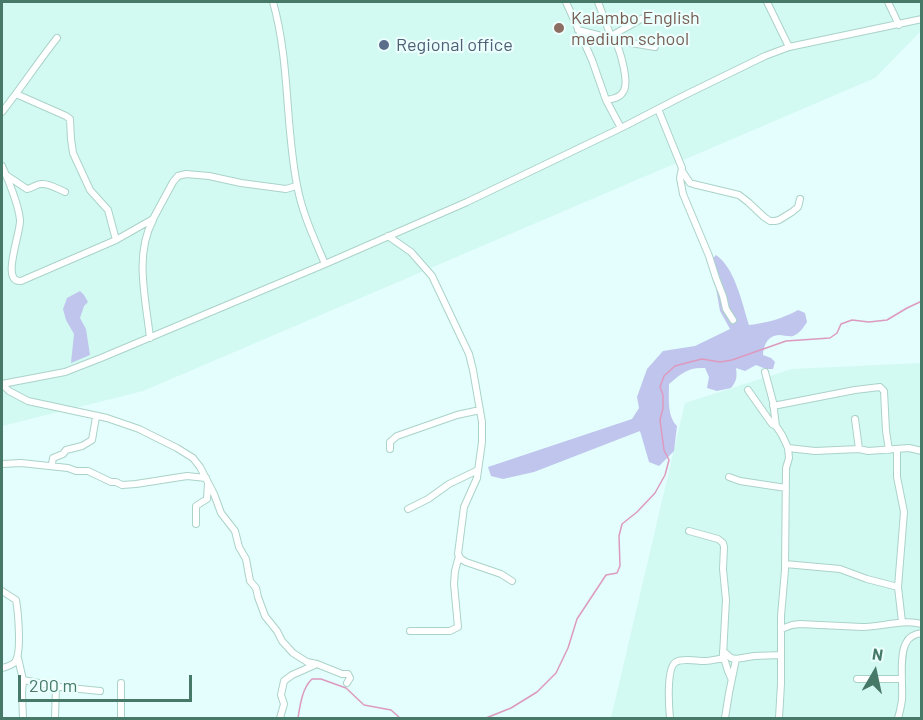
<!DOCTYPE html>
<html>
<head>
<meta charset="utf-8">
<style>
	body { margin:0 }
	#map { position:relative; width:923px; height:720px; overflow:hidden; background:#e3fefc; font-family:Barlow,sans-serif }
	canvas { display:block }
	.frame { position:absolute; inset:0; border:3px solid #467967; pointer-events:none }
	.north { position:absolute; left:845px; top:642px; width:60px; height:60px; -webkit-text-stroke:4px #ebfffd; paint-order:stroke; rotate:9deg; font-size:16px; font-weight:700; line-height:24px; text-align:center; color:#467967 }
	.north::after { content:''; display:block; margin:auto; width:21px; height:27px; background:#467967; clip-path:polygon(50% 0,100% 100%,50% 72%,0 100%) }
	.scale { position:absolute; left:18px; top:675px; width:174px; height:27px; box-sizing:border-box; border:3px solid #467967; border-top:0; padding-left:8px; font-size:18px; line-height:21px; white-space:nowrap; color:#467967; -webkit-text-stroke:4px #ebfffd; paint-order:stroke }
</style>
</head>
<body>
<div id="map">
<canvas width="923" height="720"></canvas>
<div class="frame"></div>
<div class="north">N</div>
<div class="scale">200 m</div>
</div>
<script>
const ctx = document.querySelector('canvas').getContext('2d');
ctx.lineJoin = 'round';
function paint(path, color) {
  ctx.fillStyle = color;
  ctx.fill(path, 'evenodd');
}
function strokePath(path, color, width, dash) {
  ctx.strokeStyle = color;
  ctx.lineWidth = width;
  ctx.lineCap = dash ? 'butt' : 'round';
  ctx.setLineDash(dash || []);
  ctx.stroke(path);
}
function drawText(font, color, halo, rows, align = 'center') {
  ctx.font = font + ' Barlow,sans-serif';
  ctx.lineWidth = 4.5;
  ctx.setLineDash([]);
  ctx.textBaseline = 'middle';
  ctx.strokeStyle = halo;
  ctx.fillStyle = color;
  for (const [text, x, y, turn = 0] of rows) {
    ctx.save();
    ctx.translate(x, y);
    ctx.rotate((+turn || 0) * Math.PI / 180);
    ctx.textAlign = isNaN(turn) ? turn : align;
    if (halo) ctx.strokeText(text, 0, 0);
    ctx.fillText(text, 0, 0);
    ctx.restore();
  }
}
const residential = new Path2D(`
	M2 2H921L922 30 875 78 143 391 2 426Z
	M921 363V718H611L685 403 792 369Z`);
const green = new Path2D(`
	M716 255C735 268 742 303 749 325 766 323 782 319 798 310L805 313 807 322C803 328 800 333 793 336 789 337 784 335 779 335 767 336 764 345 763 355L771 358 775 362 773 369H766L756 365 745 371 736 368C737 376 737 381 731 388L717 391 707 388 709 377 705 368C688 367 682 373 669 384 669 398 667 416 677 426L674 451 659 466 649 462 640 431 534 472 503 479 491 476 488 467 632 419 639 408 637 397 647 369 663 351 695 346 730 329 720 311 711 260Z
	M80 291 84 295 88 302 84 306 80 318 86 329 90 355 71 363 74 334 66 320 63 309 67 298Z`);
const stream = new Path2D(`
	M298 718C300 706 302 688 312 679H321L346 688 364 705 391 710 400 718
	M486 718 511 708 537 692 556 673 568 648 577 619 606 575 617 573 620 566 619 536 622 524 637 512 655 493 665 475 669 460 664 450 660 420 663 408V395L660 387 664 376 675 366 690 362 702 359 720 362 732 360 786 341 830 338 837 333 841 324 852 320 869 322 887 320 907 308 922 301`);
const minor = new Path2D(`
	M273 2C290 62 285 124 297 185 302 213 314 238 325 264
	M566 2 592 60 606 100 621 128
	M598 2 612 39
	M767 2 789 47
	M888 2 899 25
	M578 30 625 42 655 47
	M611 36 643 18
	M16 94 66 116 70 119 71 139 73 153 90 190 108 210 116 240
	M606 100C612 99 620 98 623 92 630 83 620 49 614 39
	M658 109 682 168 680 178 683 194 709 256 716 278 723 296 726 309 733 320
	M2 112C21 88 38 62 57 38
	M2 166C8 179 19 206 20 220 21 233 0 283 21 281L116 240 153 219 173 182 178 176 186 174 209 176 241 183 286 189 293 187 297 185
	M682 171 690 183 693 184 739 195 748 202 764 217 770 221H775L779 220 792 212 798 207 800 199
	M6 175 27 189C33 188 36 184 41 184 49 183 58 189 65 192
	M388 236 411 252 432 276 469 354 473 370 482 422V442L477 478 464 507 458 554 461 559 466 562 501 574 512 581
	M150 338C146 300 134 255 153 220
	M765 372 773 402 776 426 782 435 788 448
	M2 384 65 372 101 358 325 264 467 202 621 128 681 97 765 56 789 47 922 19
	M2 384 9 391 28 401 107 418 139 429 177 448 193 458 200 467 214 494 221 513 235 531 239 547 246 559 250 581 256 588 258 597 265 616 277 631 282 641 293 653 307 662 317 664 342 674H348L350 678 347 683
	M748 390 772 424 776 426
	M773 406 855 390 880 387 884 391 886 431 889 450
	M855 419 859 449
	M390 449V442L397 436 457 415 480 410
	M897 449V477L904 512 898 587 902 622
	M2 464 21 463 68 468 76 471H88L111 482H116L122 485 136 484 187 476 206 478
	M50 466 52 464 53 458 63 454 66 450 82 446 92 440 96 417
	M729 477 740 481 786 488
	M408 509 428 499 449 484 478 470
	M196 524V506L207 499 208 483
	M689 531 718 539 723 543 724 547 723 569 726 600 723 655 728 671 731 678
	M785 564 840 569 867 579 898 587
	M2 591 16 600C18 611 22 654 15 662 11 666 6 667 2 668
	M781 629 792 625 800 624 862 627C883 627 901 619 922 624
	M410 631H450L458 627 454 584 455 571 459 556
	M723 651 731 658 736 659 754 656 781 655
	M18 658 23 680 22 693 23 718
	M857 679H901
	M23 680 60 687 100 691
	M55 718 56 686
	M121 718V683
	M280 718 284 704 281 695 284 681 292 675 317 664
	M670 718C669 708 666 667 676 662 683 658 696 661 705 661 711 661 718 659 724 658
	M725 718 729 693 736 659
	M779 718 781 684V616L785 570 786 468 789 458 788 448 815 451 859 449 868 451 909 448 922 451
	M898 718C900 712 901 706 902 700 903 685 899 655 906 643 909 636 915 634 922 633`);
const markers = [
	[559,28,6,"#8d6e63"],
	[384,45,6,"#5c6f8a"]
];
const educationNames = [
	["Kalambo English",571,18],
	["medium school",571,39]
];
const serviceNames = [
	["Regional office",396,45]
];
paint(residential, '#d3f9f3');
paint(green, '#c0c5ed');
strokePath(stream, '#dd9abf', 1.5);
strokePath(minor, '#aad3c8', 8);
strokePath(minor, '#fff', 6);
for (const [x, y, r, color] of markers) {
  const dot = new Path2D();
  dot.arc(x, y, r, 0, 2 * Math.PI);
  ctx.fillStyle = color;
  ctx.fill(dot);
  strokePath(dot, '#ebfffd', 2);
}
drawText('18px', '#785e54', '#ebfffd', educationNames, 'left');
drawText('18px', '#4e5e75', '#ebfffd', serviceNames, 'left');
</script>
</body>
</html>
